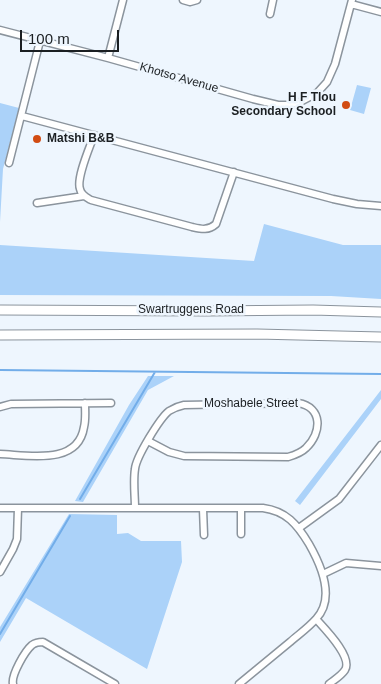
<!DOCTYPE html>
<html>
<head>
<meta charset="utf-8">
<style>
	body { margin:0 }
	#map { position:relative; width:381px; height:684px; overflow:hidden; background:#eef6fe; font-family:Arial,sans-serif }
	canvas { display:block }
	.scale { position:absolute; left:20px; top:30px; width:99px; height:22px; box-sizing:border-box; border:2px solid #1b1f22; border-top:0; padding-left:6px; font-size:15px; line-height:18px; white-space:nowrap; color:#1b1f22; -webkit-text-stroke:4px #eef6fe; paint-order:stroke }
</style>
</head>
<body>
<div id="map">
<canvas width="381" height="684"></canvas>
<div class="scale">100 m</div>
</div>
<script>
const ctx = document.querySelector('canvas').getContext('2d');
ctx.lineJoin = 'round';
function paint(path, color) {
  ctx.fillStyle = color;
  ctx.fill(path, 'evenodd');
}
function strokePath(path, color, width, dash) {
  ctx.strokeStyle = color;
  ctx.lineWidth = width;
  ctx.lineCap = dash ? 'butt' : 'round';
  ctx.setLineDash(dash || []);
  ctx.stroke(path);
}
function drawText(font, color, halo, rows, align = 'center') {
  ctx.font = font + ' Arial,sans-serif';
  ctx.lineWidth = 5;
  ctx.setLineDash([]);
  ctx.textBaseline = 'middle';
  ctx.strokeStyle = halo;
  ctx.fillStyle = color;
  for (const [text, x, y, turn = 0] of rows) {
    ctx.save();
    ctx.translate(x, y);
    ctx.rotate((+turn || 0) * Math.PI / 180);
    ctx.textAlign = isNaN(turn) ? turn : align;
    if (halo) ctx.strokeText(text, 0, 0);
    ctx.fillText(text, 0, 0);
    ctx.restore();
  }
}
const green = new Path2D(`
	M357 85 371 88 364 114 350 110Z
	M0 103 19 108 3 169 0 222Z
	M264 224 343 245H381V299L331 296 0 295V245L254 261Z
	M148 376H174L148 390 83 502 75 501 129 405Z
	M381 390V399L300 505 295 501Z
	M69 514 117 515V534L128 533 141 541H181L182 562 147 669 26 598 0 642V627Z`);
const stream = new Path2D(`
	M0 370 381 374
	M80 499 155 372
	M0 634 70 516`);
const minor = new Path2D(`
	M183 0 190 2 197 0
	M351 4 381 12
	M270 14 273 0
	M0 30 108 58 253 99 278 105H288L300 102 317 93 327 82 335 64 352 0
	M108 58 123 0
	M22 116 333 199 357 204 381 206
	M94 135C90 147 76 178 80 189 81 195 86 197 91 200L192 227C201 229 208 231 216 224L234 172
	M9 163 40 41
	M37 203 84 196
	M0 407 11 404 111 403
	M0 454C28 455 78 466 84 427 86 419 85 411 85 403
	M0 508H263C286 511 297 524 309 544 321 565 336 598 316 619 308 628 298 635 290 642 273 656 256 670 239 684
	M135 508C135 496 133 481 135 469 136 457 160 418 169 411 174 408 179 406 184 405L298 403C323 407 322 433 306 448 301 453 295 455 288 457L184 456 169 452 148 441
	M203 509 204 535
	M241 509V534
	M299 528 339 499 381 445
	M0 572 13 549 17 539 18 508
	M323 574 346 563 381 566
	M316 619C325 629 353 657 345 670 341 676 334 680 329 684
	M13 684C11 675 25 651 32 645 36 642 39 642 43 642L115 684`);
const secondary = new Path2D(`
	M0 310 205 311 313 310 381 312
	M0 335 257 334 381 337`);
const markers = [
	[346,105,5,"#d24c13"],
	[37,139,5,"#d24c13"]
];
const streetNames = [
	["Khotso Avenue",179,78,16],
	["Swartruggens Road",191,310],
	["Moshabele Street",251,404]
];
const poiNames = [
	["H F Tlou",336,98],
	["Secondary School",336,112],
	["Matshi B&B",47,139,"left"]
];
paint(green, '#abd2f9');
strokePath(stream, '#72ade9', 2);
strokePath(minor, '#8b949d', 9);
strokePath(secondary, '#8b949d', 11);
strokePath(minor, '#fff', 6);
strokePath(secondary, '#fff', 9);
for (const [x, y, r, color] of markers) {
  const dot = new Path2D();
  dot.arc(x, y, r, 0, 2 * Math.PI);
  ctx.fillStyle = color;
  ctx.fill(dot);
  strokePath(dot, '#eef6fe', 2);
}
drawText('12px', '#1b1f22', '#eef6fe', streetNames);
drawText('bold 12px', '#1b1f22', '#eef6fe', poiNames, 'right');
</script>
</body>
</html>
